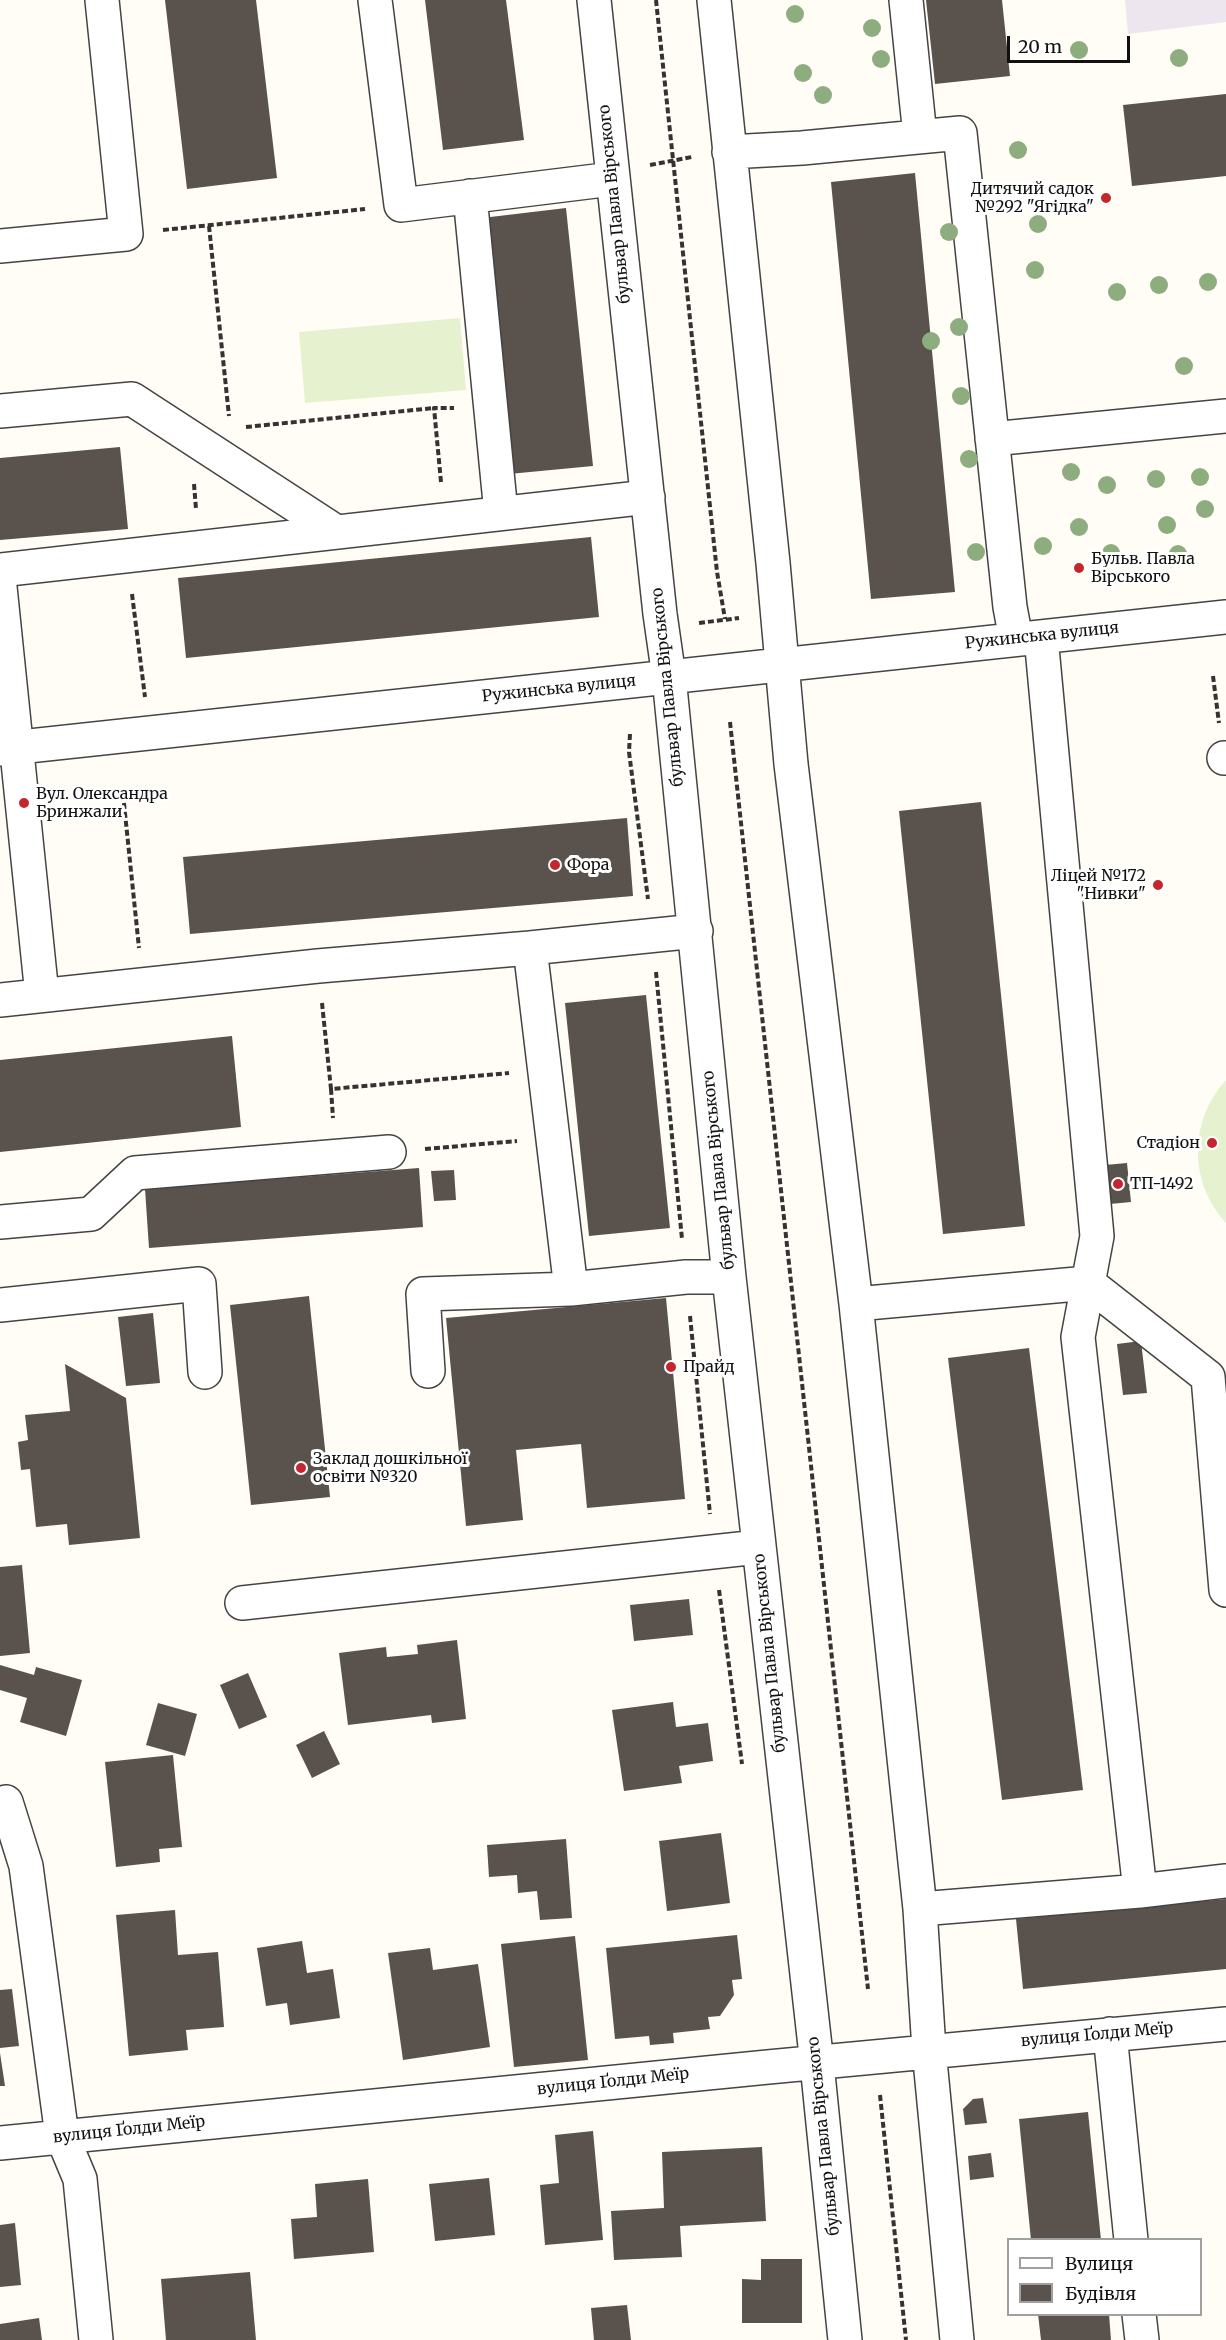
<!DOCTYPE html>
<html>
<head>
<meta charset="utf-8">
<style>
	body { margin:0 }
	#map { position:relative; width:1226px; height:2340px; overflow:hidden; background:#fffdf5; font-family:Merriweather,serif }
	canvas { display:block }
	.legend { position:absolute; left:1007px; top:2238px; width:195px; height:78px; box-sizing:border-box; background:#fff; border:2px solid #a0a0a0; margin:0; padding:8px 10px; list-style:none; font-size:18px; color:#111 }
	.legend li { display:flex; align-items:center; gap:12px; height:30px }
	.legend b { width:30px; border:2px solid #a0a0a0 }
	.scale { position:absolute; left:1007px; top:36px; width:123px; height:27px; box-sizing:border-box; border:3px solid #111; border-top:0; padding-left:8px; font-size:18px; line-height:21px; white-space:nowrap; color:#111; -webkit-text-stroke:4px #fff; paint-order:stroke }
</style>
</head>
<body>
<div id="map">
<canvas width="1226" height="2340"></canvas>
<ul class="legend">
<li><b style="height:8px;background:#fff"></b>Вулиця</li>
<li><b style="height:16px;background:#5a524d"></b>Будівля</li>
</ul>
<div class="scale">20 m</div>
</div>
<script>
const ctx = document.querySelector('canvas').getContext('2d');
ctx.lineJoin = 'round';
function paint(path, color) {
  ctx.fillStyle = color;
  ctx.fill(path, 'evenodd');
}
function strokePath(path, color, width, dash) {
  ctx.strokeStyle = color;
  ctx.lineWidth = width;
  ctx.lineCap = dash ? 'butt' : 'round';
  ctx.setLineDash(dash || []);
  ctx.stroke(path);
}
function drawText(font, color, halo, rows, align = 'center') {
  ctx.font = font + ' Merriweather,serif';
  ctx.lineWidth = 6;
  ctx.setLineDash([]);
  ctx.textBaseline = 'middle';
  ctx.strokeStyle = halo;
  ctx.fillStyle = color;
  for (const [text, x, y, turn = 0] of rows) {
    ctx.save();
    ctx.translate(x, y);
    ctx.rotate((+turn || 0) * Math.PI / 180);
    ctx.textAlign = isNaN(turn) ? turn : align;
    if (halo) ctx.strokeText(text, 0, 0);
    ctx.fillText(text, 0, 0);
    ctx.restore();
  }
}
const industrial = new Path2D(`
	M1125 0H1226V22L1128 34Z`);
const pitch = new Path2D(`
	M460 318 466 390 305 403 299 332Z
	M1226 1080V1223C1188 1182 1189 1120 1226 1080Z`);
const building = new Path2D(`
	M165 0H256L277 178 187 189Z
	M425 0H506L524 140 443 150Z
	M926 0H1002L1010 76 935 84Z
	M1226 94V176L1132 186 1123 105Z
	M915 173 955 592 871 599 831 182Z
	M566 208 593 466 509 474 482 218Z
	M120 447 128 529 0 540V458Z
	M591 537 599 617 186 658 178 578Z
	M981 802 1025 1226 943 1234 899 811Z
	M627 818 633 896 190 934 183 857Z
	M646 995 670 1228 589 1236 565 1003Z
	M232 1036 241 1127 0 1152V1060Z
	M1127 1163 1131 1202 1110 1204 1105 1165Z
	M419 1168 423 1227 149 1248 145 1189Z
	M454 1170 456 1200 434 1201 431 1171Z
	M309 1296 330 1497 251 1505 230 1305Z
	M666 1298 685 1499 587 1508 581 1444 516 1450 523 1520 466 1526 446 1318Z
	M153 1313 160 1383 126 1386 118 1317Z
	M1141 1341 1147 1393 1123 1395 1117 1344Z
	M1029 1348 1083 1790 1002 1800 948 1358Z
	M65 1364 126 1398 140 1538 69 1545 67 1524 36 1527 30 1469 21 1470 18 1442 28 1440 25 1415 70 1411Z
	M22 1565 30 1653 0 1656V1567Z
	M689 1599 693 1635 634 1641 630 1605Z
	M457 1640 466 1719 432 1723 431 1715 348 1725 339 1653 386 1647 387 1657 418 1654 417 1645Z
	M0 1665 34 1675 36 1667 82 1680 66 1736 20 1722 27 1698 0 1690Z
	M248 1673 267 1717 239 1729 220 1685Z
	M673 1702 676 1727 708 1723 713 1761 679 1766 682 1783 624 1791 612 1710Z
	M158 1703 197 1714 185 1756 146 1745Z
	M324 1731 340 1764 312 1778 296 1745Z
	M173 1755 182 1847 159 1849 160 1862 116 1867 105 1762Z
	M721 1833 730 1903 667 1911 659 1841Z
	M566 1839 572 1918 540 1920 537 1891 518 1893 517 1875 489 1877 487 1845Z
	M1226 1899V1969L1023 1989 1016 1919Z
	M175 1910 178 1955 218 1952 224 2027 186 2030 188 2050 129 2056 116 1915Z
	M737 1935 742 1979 732 1980 734 1995 720 2016 708 2017 710 2029 673 2033 674 2043 650 2045 649 2036 615 2039 606 1948Z
	M575 1936 588 2060 514 2067 501 1944Z
	M302 1941 307 1973 333 1969 340 2018 290 2025 287 2003 266 2006 257 1948Z
	M430 1948 433 1970 478 1964 490 2047 403 2060 388 1953Z
	M12 1989 19 2046 0 2048V1990Z
	M0 2053 5 2086H0Z
	M983 2098 987 2123 965 2125 963 2109 973 2099Z
	M1088 2112 1101 2240H1031L1019 2119Z
	M593 2131 603 2240 545 2245 540 2185 559 2183 555 2135Z
	M762 2147 766 2221 680 2226 682 2257 614 2260 611 2211 664 2208 662 2152Z
	M991 2153 994 2177 970 2180 968 2156Z
	M489 2178 495 2235 435 2241 429 2184Z
	M368 2179 374 2252 294 2259 291 2219 317 2217 315 2184Z
	M15 2223 21 2285 0 2287V2225Z
	M761 2259H802V2323H742V2279L761 2280Z
	M250 2272 256 2340H166L161 2279Z
	M627 2305 631 2340H594L591 2308Z
	M1038 2314H1109L1111 2340H1041Z
	M39 2318 42 2340H0V2324Z`);
const path = new Path2D(`
	M656 0 717 572 725 619
	M650 165 692 157
	M209 226 229 416
	M163 230 365 209
	M246 427 434 408
	M441 482 434 408H454
	M194 484 196 509
	M132 594 145 697
	M699 623 739 618
	M1213 676 1219 723
	M730 722 868 1989
	M630 734 629 752 648 899
	M123 794 139 948
	M656 972 682 1239
	M322 1003 331 1089 509 1073
	M331 1089 333 1118
	M425 1149 517 1141
	M690 1316 710 1514
	M719 1590 742 1764
	M880 2095 906 2340`);
const minor = new Path2D(`
	M375 0 401 205 612 179
	M594 0 660 614 669 677 729 1277 817 2064 845 2340
	M714 0 773 563 791 764 856 1304 920 1909 929 2050 957 2340
	M906 0 920 136
	M729 152 802 148 960 133 1010 607 1016 639
	M470 196 501 513
	M0 246 126 234 102 0
	M0 411 132 399 335 531
	M992 439 1226 416
	M0 570 648 497
	M0 587 42 995
	M1041 637 1097 1236 1078 1337 1140 1891
	M0 749 1226 617
	M1224 758H1226
	M696 931 530 948 571 1289 686 1277H729
	M0 1000 318 966 530 948
	M0 1222 91 1214 135 1173 389 1152
	M856 1304 1088 1283 1208 1377 1226 1590
	M0 1305 199 1284 205 1372
	M428 1371 423 1294 571 1289
	M242 1603 758 1547
	M6 1802 26 1866 62 2136 80 2179 96 2340
	M920 1909 1140 1891 1226 1881
	M1110 2034 1131 2240
	M0 2143 768 2067 1226 2024
	M1139 2314 1142 2340`);
const trees = [
	[795,14],
	[872,28],
	[1079,50],
	[1179,58],
	[881,59],
	[803,73],
	[823,95],
	[1018,150],
	[1038,224],
	[949,232],
	[1035,270],
	[1208,282],
	[1159,285],
	[1117,292],
	[959,327],
	[931,341],
	[1184,366],
	[961,396],
	[969,459],
	[1071,472],
	[1200,477],
	[1156,479],
	[1107,485],
	[1205,509],
	[1167,525],
	[1079,527],
	[1043,546],
	[976,552],
	[1111,553],
	[1178,554]
];
const markers = [
	[1106,198,6,"#c4262e"],
	[1079,568,6,"#c4262e"],
	[24,803,6,"#c4262e"],
	[555,865,6,"#c4262e"],
	[1158,885,6,"#c4262e"],
	[1212,1143,6,"#c4262e"],
	[1118,1184,6,"#c4262e"],
	[671,1367,6,"#c4262e"],
	[301,1468,6,"#c4262e"]
];
const poiNames = [
	["Дитячий садок",1094,189,"right"],
	["№292 \"Ягідка\"",1094,207,"right"],
	["Бульв. Павла",1091,559],
	["Вірського",1091,577],
	["Вул. Олександра",36,794],
	["Бринжали",36,812],
	["Фора",567,865],
	["Ліцей №172",1146,876,"right"],
	["\"Нивки\"",1146,894,"right"],
	["Стадіон",1200,1143,"right"],
	["ТП-1492",1130,1184],
	["Прайд",683,1367],
	["Заклад дошкільної",313,1459],
	["освіти №320",313,1477]
];
const streetNames = [
	["бульвар Павла Вірського",615,204,-96],
	["Ружинська вулиця",1042,636,-6],
	["бульвар Павла Вірського",668,687,-96],
	["Ружинська вулиця",559,689,-6],
	["бульвар Павла Вірського",719,1170,-96],
	["бульвар Павла Вірського",770,1653,-96],
	["вулиця Ґолди Меїр",1097,2035,-5],
	["вулиця Ґолди Меїр",613,2082,-6],
	["вулиця Ґолди Меїр",129,2130,-6],
	["бульвар Павла Вірського",824,2136,-96]
];
paint(industrial, '#eee6ef');
paint(pitch, '#e6f2cf');
paint(building, '#5a524d');
strokePath(minor, '#444', 36);
strokePath(path, '#333', 4, [6, 3]);
strokePath(minor, '#fff', 33);
ctx.fillStyle = '#8dad7f';
for (const [x, y] of trees) {
  ctx.beginPath();
  ctx.arc(x, y, 9, 0, 2 * Math.PI);
  ctx.fill();
}
for (const [x, y, r, color] of markers) {
  const dot = new Path2D();
  dot.arc(x, y, r, 0, 2 * Math.PI);
  ctx.fillStyle = color;
  ctx.fill(dot);
  strokePath(dot, '#fff', 2);
}
drawText('16px', '#111', '#fff', poiNames, 'left');
drawText('16px', '#111', '#fff', streetNames);
</script>
</body>
</html>
